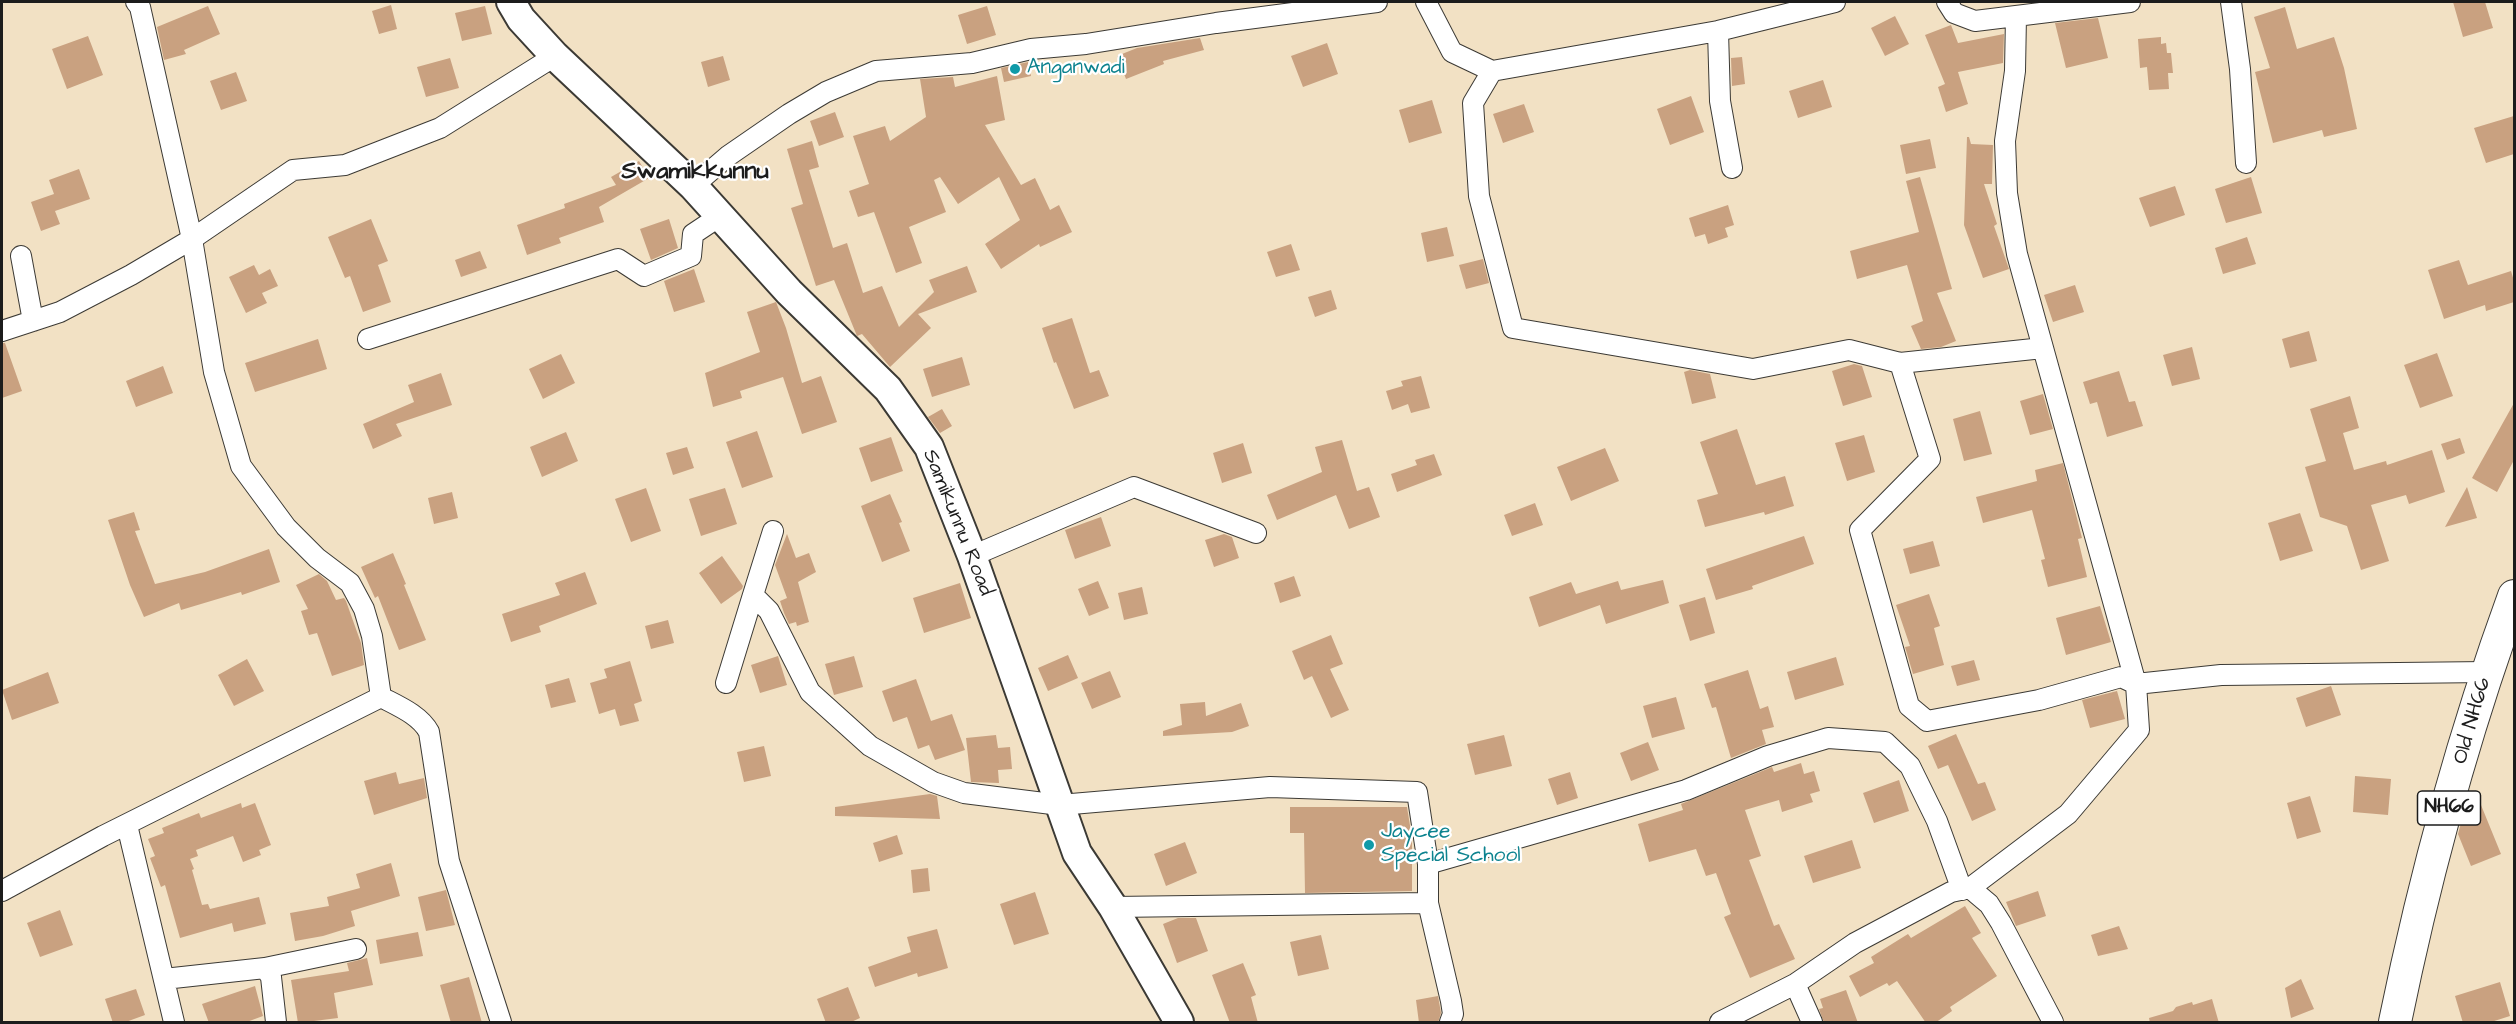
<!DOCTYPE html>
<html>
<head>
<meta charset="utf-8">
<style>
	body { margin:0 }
	#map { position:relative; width:2516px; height:1024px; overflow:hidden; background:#f2e1c4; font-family:"Architects Daughter",sans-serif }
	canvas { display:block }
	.frame { position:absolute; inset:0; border:3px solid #1c1c1c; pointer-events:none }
</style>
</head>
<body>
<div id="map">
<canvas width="2516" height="1024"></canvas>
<div class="frame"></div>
</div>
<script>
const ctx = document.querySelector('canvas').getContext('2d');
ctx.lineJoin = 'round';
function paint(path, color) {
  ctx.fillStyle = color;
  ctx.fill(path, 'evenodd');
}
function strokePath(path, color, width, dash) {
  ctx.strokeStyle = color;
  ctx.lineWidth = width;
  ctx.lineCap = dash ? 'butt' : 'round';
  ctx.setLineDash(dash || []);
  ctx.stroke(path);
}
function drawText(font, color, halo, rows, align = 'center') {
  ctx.font = font + ' "Architects Daughter",sans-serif';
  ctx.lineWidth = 4.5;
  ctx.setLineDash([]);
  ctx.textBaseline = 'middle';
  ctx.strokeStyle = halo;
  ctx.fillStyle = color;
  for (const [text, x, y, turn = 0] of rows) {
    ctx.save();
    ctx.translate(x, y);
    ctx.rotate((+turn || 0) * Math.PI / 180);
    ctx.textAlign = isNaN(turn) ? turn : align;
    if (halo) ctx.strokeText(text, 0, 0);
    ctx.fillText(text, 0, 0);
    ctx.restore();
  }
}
const building = new Path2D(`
	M2453 2H2485L2493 28 2463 37Z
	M391 5 397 29 379 34 372 11Z
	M208 6 220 34 184 50 186 54 164 60 157 27Z
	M485 6 492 34 462 41 455 13Z
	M987 6 996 35 967 44 958 15Z
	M2285 7 2297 49 2334 37 2344 68 2357 129 2324 137 2322 130 2273 143 2255 72 2270 68 2254 17Z
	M1895 16 1909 44 1885 56 1871 28Z
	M2098 18 2108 58 2066 68 2055 23Z
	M1951 25 1958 43 2004 34 2003 63 1958 72 1968 104 1946 112 1938 87 1945 84 1925 35Z
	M88 36 103 75 67 89 52 49Z
	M2161 37V44L2166 43 2167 53H2171L2173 73H2168L2169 89 2149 90 2147 67 2140 68 2138 39Z
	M1200 38 1204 50 1163 61 1164 64 1126 79 1117 56 1137 48Z
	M1327 43 1338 74 1303 87 1291 56Z
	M723 56 730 80 708 87 701 62Z
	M1742 57 1745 84 1732 86 1731 58Z
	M450 58 459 88 426 97 417 67Z
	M1028 62 1031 76 1004 82 1001 68Z
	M236 72 247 101 221 110 210 81Z
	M997 76 1005 120 985 125 1021 185 1035 178 1050 210 1059 205 1072 232 1040 247 1039 244 1001 269 985 244 1020 220 999 177 958 204 940 177 934 180 946 212 909 227 922 263 896 273 874 212 858 217 849 191 869 184 853 136 885 126 890 141 926 117 920 79 953 77 955 87Z
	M1823 80 1832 107 1798 118 1789 91Z
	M1691 96 1704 132 1670 145 1657 109Z
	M1432 100 1442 133 1409 143 1399 110Z
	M1524 104 1534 132 1503 143 1493 114Z
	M835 112 844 137 819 146 810 121Z
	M2514 116V154L2486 163 2474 128Z
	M1967 137H1969L1971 144 1993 145 1992 184H1984L1997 224 1994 226 2009 269 1983 278 1964 225Z
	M1930 139 1936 168 1906 174 1900 145Z
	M812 141 819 167 809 170 833 248 847 243 863 293 882 286 899 327 934 292 929 280 967 266 977 292 918 314 931 328 890 367 862 334 857 336 834 280 816 286 791 208 803 204 787 149Z
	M639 161 649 178 599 207 604 222 559 238 561 243 527 255 517 225 565 208 564 204 616 185 611 177Z
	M79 169 90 199 55 211 60 224 41 231 31 202 54 194 49 180Z
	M1920 177 1952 289 1937 293 1956 341 1941 347 1921 349 1911 326 1923 321 1907 265 1857 279 1850 251 1919 232 1906 181Z
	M2251 177 2262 213 2226 223 2215 189Z
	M2175 186 2185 215 2150 227 2139 198Z
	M1728 205 1734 225 1725 228 1728 237 1708 244 1705 234 1695 237 1689 218Z
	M371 219 388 261 378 265 391 302 363 312 350 276 345 278 328 237Z
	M669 219 678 248 651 260 640 229Z
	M1447 227 1454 256 1427 262 1421 233Z
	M2247 237 2256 264 2223 274 2215 248Z
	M1291 244 1300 270 1276 277 1267 252Z
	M480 251 487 268 461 277 455 260Z
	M1483 259 1489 283 1466 289 1459 265Z
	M2459 260 2468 285 2511 271 2514 281V302L2486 311 2485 305 2444 319 2428 270Z
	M254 265 259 275 270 269 278 286 262 293 267 303 246 313 229 277Z
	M694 269 705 302 674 312 664 281Z
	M2075 285 2084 312 2053 322 2044 295Z
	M1331 290 1337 309 1315 317 1308 297Z
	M776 302 786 328 802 383 821 376 837 422 802 434 783 377 740 391 742 398 713 407 705 373 760 352 747 312Z
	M1072 318 1090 373 1099 370 1109 396 1074 409 1056 362 1054 363 1042 328Z
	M2309 331 2317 361 2290 368 2282 339Z
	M318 339 327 369 255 392 245 363Z
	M2 343H5L22 391 2 398Z
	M2192 347 2200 379 2172 386 2163 355Z
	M2437 353 2453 396 2420 408 2404 365Z
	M561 354 575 383 543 399 529 369Z
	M962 357 970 385 932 397 923 369Z
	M1854 364 1862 366 1872 397 1843 406 1832 371Z
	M163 366 173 393 136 407 126 381Z
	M1690 370 1710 374 1716 398 1692 404 1684 372Z
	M2119 371 2129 402 2135 401 2143 426 2107 437 2097 402 2090 404 2083 382Z
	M441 373 452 405 396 424 402 436 373 449 363 424 414 402 408 385Z
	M1421 376 1430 408 1411 413 1408 404 1392 410 1386 391 1403 386 1401 381Z
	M2043 394 2053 429 2030 435 2020 401Z
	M2350 396 2359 428 2343 433 2354 470 2386 461 2387 465 2432 450 2445 492 2409 504 2406 495 2371 505 2389 561 2361 570 2347 526 2320 517 2305 467 2326 461 2310 409Z
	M2514 403V460L2497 492 2472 478Z
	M942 409 952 426 940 433 928 417Z
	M1980 411 1992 454 1964 461 1953 419Z
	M1737 429 1756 485 1785 476 1794 506 1765 515 1764 512 1705 527 1697 500 1718 494 1700 442Z
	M757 431 773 477 742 488 726 442Z
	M566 432 578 461 542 477 530 447Z
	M1864 435 1875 472 1847 481 1835 443Z
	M891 437 903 471 871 482 859 448Z
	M2460 438 2465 453 2447 460 2441 444Z
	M1342 440 1357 491 1369 487 1380 517 1349 529 1336 495 1277 520 1267 495 1322 472 1315 447Z
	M1243 443 1252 473 1222 483 1213 453Z
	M687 447 694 468 673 475 666 453Z
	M1605 448 1619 481 1571 501 1557 467Z
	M1434 454 1442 475 1397 492 1391 474 1417 465 1415 460Z
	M2063 463 2082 538 2078 539 2087 577 2048 587 2041 560 2045 559 2032 510 1983 523 1976 497 2037 481 2035 470Z
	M2467 487 2477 518 2445 527Z
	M646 488 661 531 631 542 615 499Z
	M725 488 737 524 701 536 689 499Z
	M452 492 458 518 434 524 428 498Z
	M890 494 902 522 899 523 910 551 882 562 861 506Z
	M1535 503 1543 525 1512 536 1504 515Z
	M134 512 140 530 135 531 155 584 205 572 269 549 280 582 242 595 241 592 181 610 179 603 144 617 130 585 108 520Z
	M2300 513 2313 551 2280 561 2268 523Z
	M1101 517 1111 546 1075 559 1065 530Z
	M787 534 796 558 809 553 816 572 798 582 809 622 797 626 796 622 789 624 784 613 780 601 787 598 775 565Z
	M1224 534 1232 537 1239 558 1214 567 1205 540Z
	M1804 536 1814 564 1752 586 1753 589 1716 600 1706 569Z
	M1933 541 1940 566 1910 574 1903 549Z
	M393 553 406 584 404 585 426 640 399 650 378 596 375 598 361 567Z
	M722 556 743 586 742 589 721 604 699 573Z
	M585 572 597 604 539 626 541 632 511 642 502 614 560 595 555 583Z
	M319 574 327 581 336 600 344 598 346 601 361 643 364 665 332 676 317 633 309 635 301 611 308 609 296 585Z
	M1294 576 1301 596 1280 603 1274 583Z
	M1663 580 1669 603 1606 624 1600 605 1539 627 1529 597 1571 582 1576 594 1618 581 1621 590Z
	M1098 581 1109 608 1089 616 1078 589Z
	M960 583 971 618 924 633 913 598Z
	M1142 587 1148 614 1124 620 1118 593Z
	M1929 594 1940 626 1934 628 1944 665 1913 674 1905 647 1910 646 1896 605Z
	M1705 597 1715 633 1690 641 1679 605Z
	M2100 606 2111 642 2066 655 2056 618Z
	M668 620 674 643 651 649 645 626Z
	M1331 635 1343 664 1330 669 1349 710 1331 718 1312 676 1304 680 1292 651Z
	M1068 655 1078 678 1048 691 1038 668Z
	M778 656 787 685 760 693 751 665Z
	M854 656 863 687 834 695 825 664Z
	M1836 657 1844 685 1795 700 1787 672Z
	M247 659 264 691 234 706 218 675Z
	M1974 660 1980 680 1957 686 1951 666Z
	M630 661 642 701 634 704 639 721 620 726 615 709 599 714 590 683 607 678 604 669Z
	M1748 670 1760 709 1768 706 1774 727 1762 730 1766 744 1731 758 1716 707 1712 708 1704 684Z
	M1110 671 1121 697 1092 709 1081 683Z
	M48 672 59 703 12 720 2 690Z
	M569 678 576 702 551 708 545 685Z
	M916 679 931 721 952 714 965 750 935 760 929 745 918 749 907 717 893 722 882 691Z
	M2331 686 2341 715 2306 727 2296 698Z
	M2117 691 2125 719 2090 728 2082 700Z
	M1676 697 1685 729 1652 738 1643 706Z
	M1205 702 1206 716 1241 703 1249 726 1232 732 1163 736V731L1182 725 1180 704Z
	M1956 734 1978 784 1985 782 1996 810 1972 821 1948 765 1938 769 1928 746Z
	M996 735 998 748 1010 747 1012 769 998 770 999 783 971 782 966 738Z
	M1504 735 1512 766 1475 775 1467 744Z
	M1648 742 1659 770 1631 781 1620 753Z
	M764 746 771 776 744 782 737 752Z
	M1801 763 1804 774 1814 771 1820 791 1810 794 1813 802 1782 812 1779 800 1745 810 1761 856 1749 860 1774 926 1779 924 1795 959 1750 978 1724 917 1731 914 1716 873 1706 876 1696 849 1649 862 1638 824 1683 810 1681 804 1772 767 1774 772Z
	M396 772 399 784 424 778 427 798 374 815 364 781Z
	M1570 772 1578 798 1557 805 1548 779Z
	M2355 776 2391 779 2388 815 2353 812Z
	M1899 780 1909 811 1874 823 1863 793Z
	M930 794 937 796 940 819 835 816V807Z
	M2310 796 2321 832 2297 839 2287 803Z
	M241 803 242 808 255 803 271 845 259 850 261 855 243 862 233 836 196 850 198 856 190 859 194 869 192 870 202 905 208 904 210 909 259 897 266 924 234 932 232 923 180 938 165 885 161 887 150 858 155 856 148 839 164 833 162 828 199 813 201 818Z
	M2481 805 2501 854 2471 866 2458 834 2464 812Z
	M1290 807H1407L1412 838V891L1305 893 1304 833H1290Z
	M897 835 903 854 879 862 873 843Z
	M1852 840 1861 868 1813 883 1804 856Z
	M1185 842 1197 873 1166 886 1154 854Z
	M391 863 400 896 351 911 355 926 323 936 295 941 290 913 329 906 327 897 360 888 356 874Z
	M928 868 930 891 913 893 911 870Z
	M446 890 455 925 426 931 418 897Z
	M2038 891 2046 916 2016 926 2006 902Z
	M1035 892 1049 934 1014 945 1000 904Z
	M1965 906 1981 933 1972 938 1997 976 1950 1007 1952 1011 1935 1023H1926L1897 981 1889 986 1887 983 1860 997 1849 976 1874 963 1871 957 1908 934 1911 938Z
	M60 910 73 945 40 957 27 923Z
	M1178 918H1196L1208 951 1177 963 1163 924Z
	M2119 926 2128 949 2098 956 2091 935Z
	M937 929 948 968 918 977 917 973 875 987 868 967 911 952 907 937Z
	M418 932 423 956 380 964 376 940Z
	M1321 935 1329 969 1298 976 1290 942Z
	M367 958 373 985 334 993 338 1018 298 1023 291 980 349 971 347 963Z
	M1243 963 1256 995 1251 997 1258 1023H1230L1212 975Z
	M469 977 482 1023H451L440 985Z
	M2301 979 2314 1009 2291 1018 2285 988Z
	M2500 982 2510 1016 2488 1023H2463L2455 996Z
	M255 986 263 1016 244 1023H209L202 1004Z
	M848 987 860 1018 849 1023H826L817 999Z
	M136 989 145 1015 123 1023H113L105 999Z
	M1846 990 1858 1023H1824L1819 1009 1823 1008 1820 999Z
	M1438 996 1441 1013 1438 1023H1419L1416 1000Z
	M2212 999 2219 1023H2150L2149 1018 2173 1011 2176 1007 2192 1002 2193 1005Z`);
const minor = new Path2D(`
	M136 2 140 7 192 239 214 372 241 466 286 527 317 558 350 583 364 609 372 636 381 697C398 706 420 715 429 732L449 861 501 1022
	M1426 2 1452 52 1492 71 1718 31 1835 2
	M1947 2 1954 13 1975 21 2130 2
	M2231 2 2240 69 2246 163
	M2016 16 2015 71 2005 141 2007 193 2017 254 2136 684
	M1718 31 1720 101 1732 168
	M1492 71 1473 103 1479 196 1513 328 1753 369 1849 350 1900 363
	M693 186 728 156 789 114 826 92 876 71 972 63 1031 49 1086 44 1216 23 1377 2
	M21 256 33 321
	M2 331 60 312 131 275 192 239 293 170 345 165 440 128 555 56
	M368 339 618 259 644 276 691 256 693 234 720 216
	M2043 348 1900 363 1930 459 1860 530 1909 706 1927 721 2039 700 2121 677 2136 684
	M773 531 753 595 769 611 810 692 870 746 933 782 964 793 1060 805 1270 787 1417 792 1428 864V903L1451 1001 1453 1014 1450 1022
	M972 556 1134 487 1256 533
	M726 683 753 595
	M127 825 174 1022
	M1428 864 1686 790 1768 756 1828 738 1885 742 1910 766 1937 821 1962 890
	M1970 888 1989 904 2001 923 2053 1022
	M2 891 103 836 381 697
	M1113 907 1428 903
	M265 968 356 949
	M164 979 265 968 271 977 276 1022
	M1795 984 1812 1022
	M1720 1022 1795 984 1855 943 1951 892 1970 888 2068 814 2139 730 2136 684 2221 675 2487 672`);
const secondary = new Path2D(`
	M511 2 521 19 555 56 693 186 789 292 888 389 929 447 972 556 1077 853 1113 907 1179 1022`);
const primary = new Path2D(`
	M2395 1022C2424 880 2464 733 2514 596`);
const markers = [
	[1015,69,6,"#0f9aa8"],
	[1369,845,6,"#0f9aa8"]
];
const shields = [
	[2449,808,63]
];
const shieldNames = [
	["NH66",2449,808]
];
const cultureNames = [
	["Anganwadi",1027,69],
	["Jaycee",1381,833],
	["Special School",1381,857]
];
const streetNames = [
	["Samikunnu Road",957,523,68],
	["Old NH66",2473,721,-74]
];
const quarterNames = [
	["Swamikkunnu",695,173]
];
paint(building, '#c9a180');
strokePath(minor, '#3c3a35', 22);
strokePath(secondary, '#3c3a35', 32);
strokePath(primary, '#3c3a35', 34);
strokePath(minor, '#fff', 20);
strokePath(secondary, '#fff', 28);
strokePath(primary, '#fff', 32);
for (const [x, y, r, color] of markers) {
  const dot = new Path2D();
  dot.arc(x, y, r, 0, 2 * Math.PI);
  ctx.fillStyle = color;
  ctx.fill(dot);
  strokePath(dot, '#fff', 2);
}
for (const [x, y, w] of shields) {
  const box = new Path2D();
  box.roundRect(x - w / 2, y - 17, w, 34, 4.5);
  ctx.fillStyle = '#fff';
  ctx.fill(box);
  strokePath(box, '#1c1c1c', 1.5);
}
drawText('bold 20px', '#1c1c1c', null, shieldNames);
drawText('21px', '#0d838f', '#fff', cultureNames, 'left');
drawText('21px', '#1c1c1c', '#fff', streetNames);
drawText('bold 24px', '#1c1c1c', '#fff', quarterNames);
</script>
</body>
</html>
